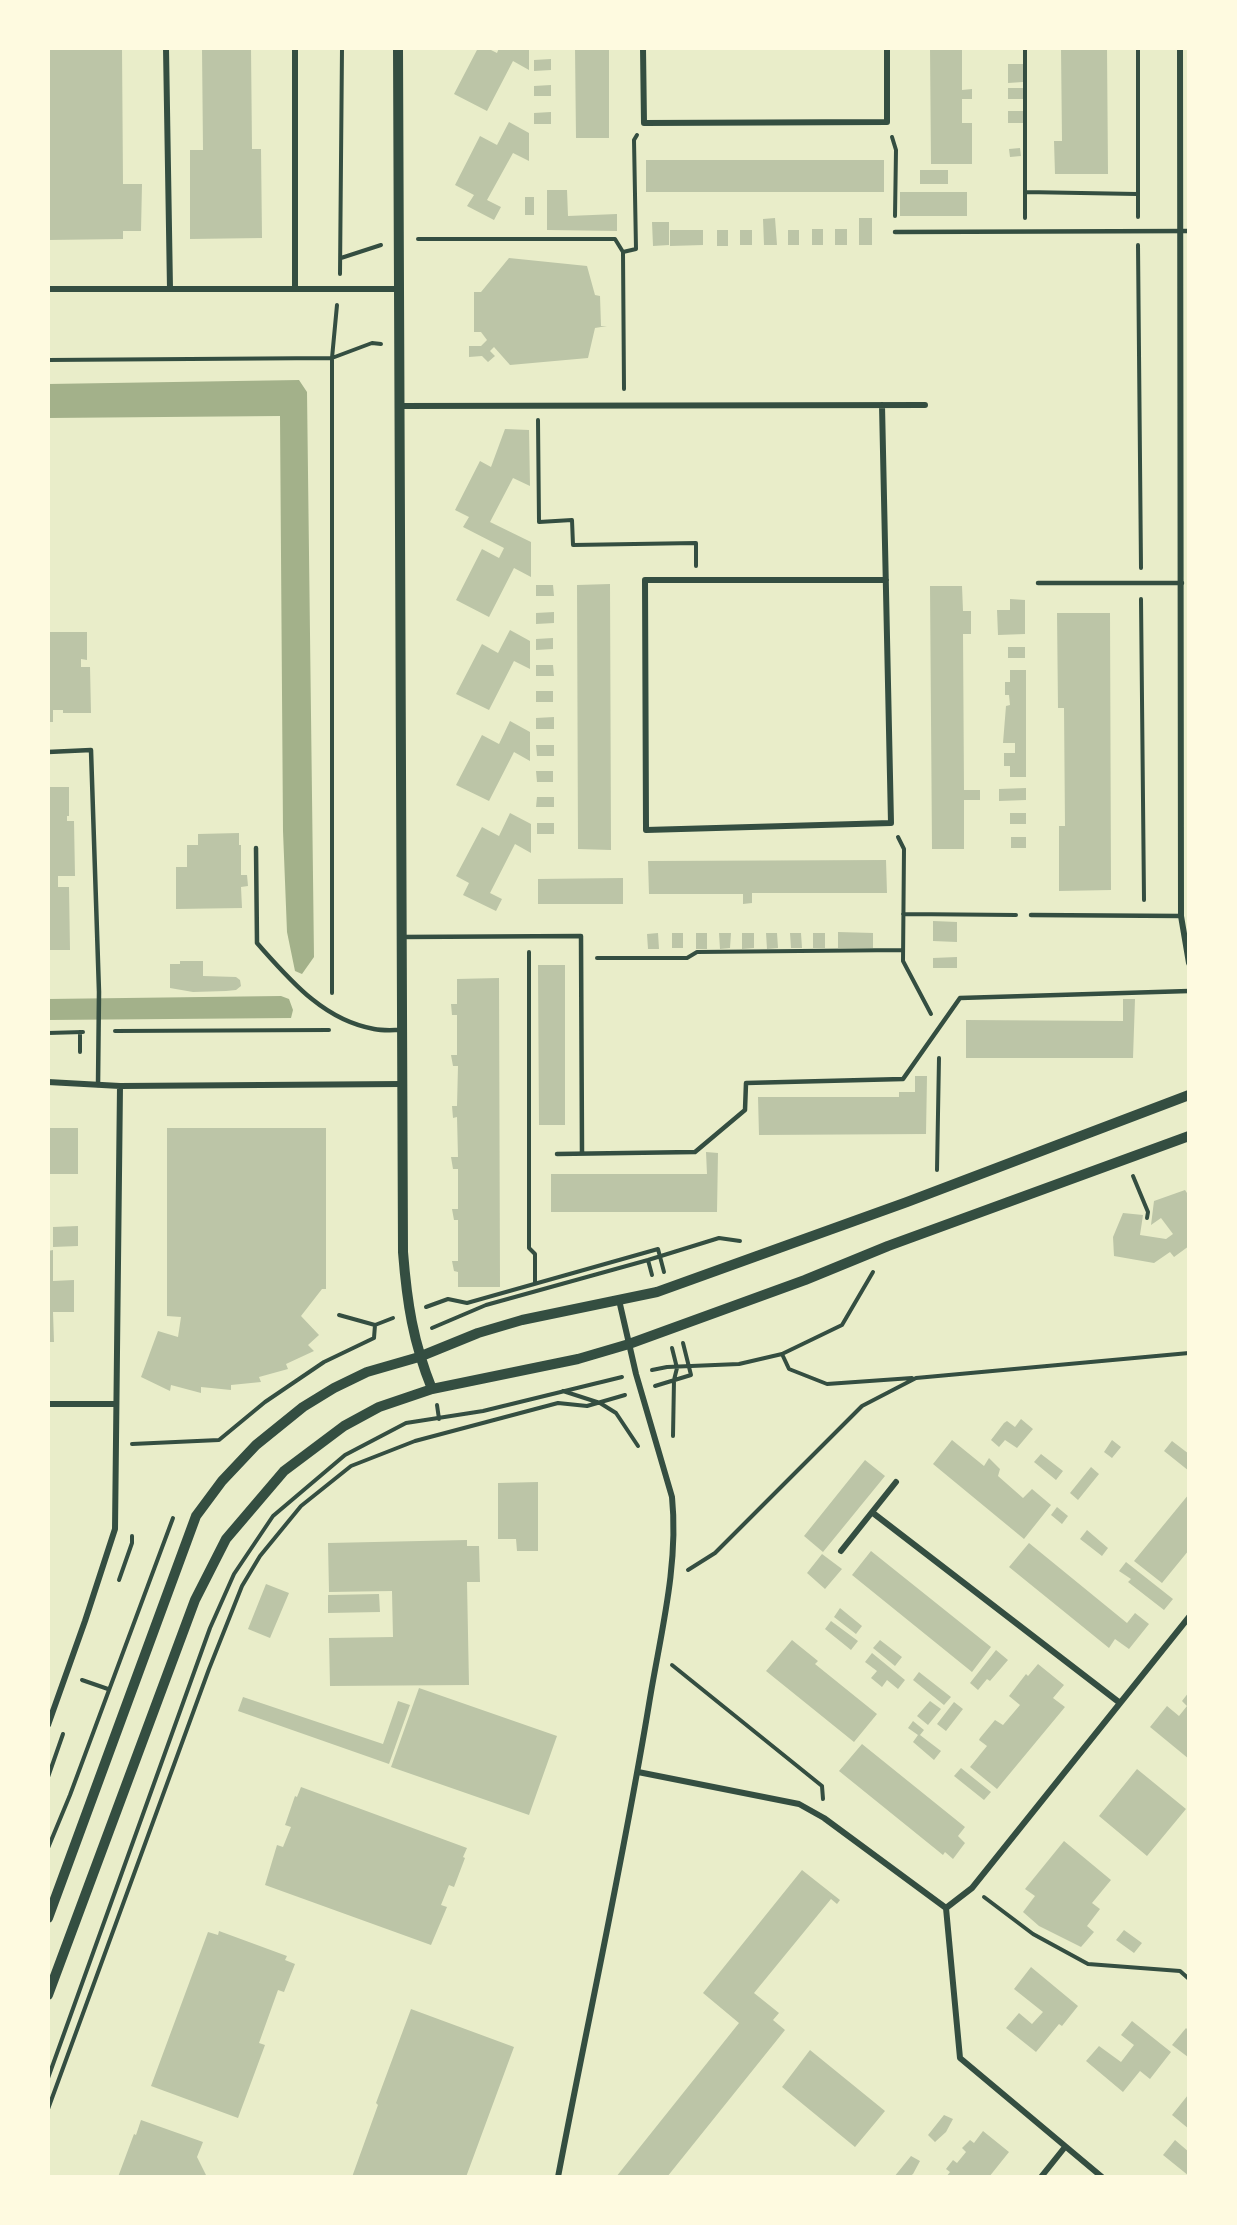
<!DOCTYPE html>
<html>
<head>
<meta charset="utf-8">
<style>
	body { margin:0 }
	#map { position:relative; width:1237px; height:2225px; overflow:hidden; background:#e9edc9; font-family:Georgia,serif }
	canvas { display:block }
	.frame { position:absolute; inset:0; border:50px solid #fefae0; pointer-events:none }
</style>
</head>
<body>
<div id="map">
<canvas width="1237" height="2225"></canvas>
<div class="frame"></div>
</div>
<script>
const ctx = document.querySelector('canvas').getContext('2d');
ctx.lineJoin = 'round';
function paint(path, color) {
  ctx.fillStyle = color;
  ctx.fill(path, 'evenodd');
}
function strokePath(path, color, width, dash) {
  ctx.strokeStyle = color;
  ctx.lineWidth = width;
  ctx.lineCap = dash ? 'butt' : 'round';
  ctx.setLineDash(dash || []);
  ctx.stroke(path);
}
const water = new Path2D(`
	M299 380 307 392 314 957 302 974 295 971 287 932 283 831 280 416 48 418V384Z
	M281 996 289 999 293 1010 291 1018 48 1020V999Z`);
const building = new Path2D(`
	M48 48H122L123 184H142L141 231H123V239L48 240Z
	M202 48H251L252 149H261L262 238 190 239V150H203Z
	M478 48H487L497 53 499 48H529V70L513 61 487 111 454 94Z
	M575 48H609V138H576Z
	M930 48H962V90L972 89V99H962V123H972V164H931Z
	M1061 48H1107L1108 174H1055L1054 141H1062Z
	M551 59V70L534 71V60Z
	M1008 64H1023V82L1008 83Z
	M551 85V96H534V86Z
	M1008 88H1024L1023 99H1008Z
	M1008 111H1023L1024 123H1008Z
	M551 112V124H534V113Z
	M509 122 529 133V161L513 153 487 200 501 207 494 220 467 206 474 195 455 185 480 136 497 145Z
	M1020 148 1021 156 1010 157 1009 149Z
	M646 160H884V192H646Z
	M920 170H948V184H920Z
	M547 190H567L568 216 617 214V231L547 230Z
	M900 192H967V216H900Z
	M525 197H534V215H525Z
	M775 218 777 245H764L763 219Z
	M859 218H872V245H859Z
	M652 222H669V245L653 246Z
	M812 229H823V245H812Z
	M835 229H847V245H835Z
	M670 230H703V245L670 246Z
	M717 230H728V246H717Z
	M740 230H752V245H740Z
	M788 230H799V245H788Z
	M509 258 587 266 595 295 600 296 601 326H607L595 328 588 358 510 365 494 347 490 351 495 356 488 362 482 356 469 357V346H481L487 340 481 332H474V292H481Z
	M505 429 529 430 530 486 513 478 490 522 531 542V577L514 568 489 617 456 600 482 549 499 558 504 548 463 527 469 517 455 510 480 461 491 467Z
	M610 584 611 850 578 849 577 585Z
	M536 585H553L554 596H536Z
	M930 586H962L963 611H971V634H963L964 790H980V800H964V849H932Z
	M1010 599 1025 600V634L998 635 997 610H1010Z
	M554 612V623L536 624V613Z
	M1057 613H1110L1111 890 1059 891V826H1065L1064 708H1058Z
	M510 630 530 641V669L514 661 489 710 456 694 482 644 498 653Z
	M48 632H87V660L81 659V667H90L91 713H63V710H53V722H48Z
	M553 638V649L536 650V639Z
	M1008 647H1025V658H1008Z
	M536 665H553L554 676H536Z
	M1010 670H1026V777H1010V766H1004V753H1015V743H1003L1006 706 1010 705 1009 695H1005V682H1010Z
	M536 691H553V702H536Z
	M554 717V729H536V718Z
	M510 721 530 732V761L514 752 489 801 456 785 482 735 499 744Z
	M536 745H554V756H537Z
	M536 771H553V782H537Z
	M48 787H69V816H67V821H74L75 876H58V887H69L70 950H48Z
	M1026 788V800L999 801V789Z
	M537 797H554V807H536Z
	M510 813 531 824V853L515 844 490 893 502 899 496 911 463 895 469 883 456 876 482 827 499 836Z
	M1010 813H1026V824H1010Z
	M537 823H554V834H537Z
	M239 833V845H241V875H247L248 886 241 887 242 908 176 909V867H187V845H198V834Z
	M1011 837H1026V848H1011Z
	M886 860 887 893H752V903L743 904V894H649L648 861Z
	M623 878V904H538V879Z
	M933 921 957 922V942L933 941Z
	M838 932 873 933V948H838Z
	M658 933 659 949H648L647 934Z
	M672 933H683V948H672Z
	M696 933H707V949H696Z
	M719 933H731L730 948 720 949Z
	M742 933H754V948L742 949Z
	M766 933H777L778 948 767 949Z
	M790 933H801L802 948H791Z
	M813 933H825V948H813Z
	M957 957V968H933V958Z
	M180 961H203V976L236 977 240 980 241 986 236 990 226 991 193 992 170 988V964H180Z
	M538 965H565V1125H539Z
	M499 978 500 1287H458V1272L454 1271 452 1261H458V1220H454L452 1209H458V1169H453L451 1157H458L457 1117 453 1118 452 1106H457L458 1066H453L451 1055H457V1015H452L451 1004H457V979Z
	M1123 999H1135L1133 1058H966V1020L1123 1021Z
	M915 1076H927L926 1134 759 1135 758 1097H899V1092H915Z
	M48 1128H78V1174H48Z
	M167 1128H326V1289H322L301 1316 319 1335 308 1345 314 1351 286 1364 288 1369 259 1377 261 1382 231 1385V1390L201 1387V1393L171 1385 170 1391 141 1377 158 1331 178 1337 181 1317 167 1316Z
	M706 1152 718 1153 717 1212H551V1174H707Z
	M1185 1190 1189 1196V1246L1174 1257 1170 1252 1154 1263 1114 1256 1113 1237 1123 1213 1143 1215 1140 1235 1166 1239 1173 1234 1161 1218 1151 1225 1154 1201Z
	M78 1226V1246L53 1247V1227Z
	M53 1250V1281L74 1280V1312H53L54 1342H48V1251Z
	M1021 1419 1033 1429 1017 1448 1005 1440 999 1447 991 1440 1004 1423 1007 1421 1015 1427Z
	M952 1440 984 1466 989 1458 1000 1469 998 1476 1023 1498 1032 1489 1051 1505 1024 1539 933 1464Z
	M1112 1440 1121 1447 1112 1458 1104 1452Z
	M1172 1441 1189 1454V1471L1164 1451Z
	M1041 1454 1063 1471 1056 1480 1034 1462Z
	M865 1460 885 1476 823 1552 804 1536Z
	M1091 1467 1099 1474 1078 1500 1070 1493Z
	M538 1482V1551H517L516 1539H498V1483Z
	M1189 1494V1550L1162 1583 1134 1561Z
	M1057 1507 1068 1516 1062 1524 1051 1515Z
	M1087 1530 1108 1548 1102 1556 1080 1539Z
	M467 1540V1546H479L480 1582H467L469 1685 330 1686 329 1638 393 1637 392 1591 329 1592 328 1543Z
	M1029 1543 1127 1623 1135 1613 1149 1624 1129 1649 1115 1639 1109 1648 1009 1567Z
	M871 1551 991 1647 972 1672 852 1575Z
	M822 1554 842 1569 825 1589 807 1573Z
	M1126 1562 1173 1599 1164 1610 1128 1582 1131 1579 1119 1571Z
	M266 1584 289 1593 270 1638 248 1629Z
	M379 1594 380 1612 328 1613V1595Z
	M840 1608 862 1626 856 1634 834 1617Z
	M831 1621 858 1641 851 1650 825 1629Z
	M792 1640 818 1661 815 1664 877 1714 854 1742 766 1671Z
	M880 1640 902 1657 895 1666 873 1648Z
	M996 1650 1008 1660 990 1681 987 1679 978 1690 970 1683Z
	M872 1653 905 1680 898 1689 887 1680 882 1687 871 1678 877 1671 865 1662Z
	M1038 1664 1064 1685 1053 1698 1065 1707 997 1789 970 1767 987 1746 979 1740 980 1738 995 1720 1003 1725 1020 1705 1009 1696 1026 1674 1028 1676Z
	M919 1672 951 1697 944 1705 913 1680Z
	M419 1688 557 1736 529 1815 391 1767Z
	M1189 1692V1759L1150 1727 1167 1706 1179 1716 1187 1706 1182 1701Z
	M243 1697 383 1744 398 1701 410 1705 389 1764 238 1711Z
	M930 1701 941 1709 928 1725 917 1716Z
	M954 1702 963 1709 946 1731 937 1724Z
	M913 1721 924 1730 920 1735 941 1751 934 1760 913 1742 918 1735 908 1728Z
	M862 1744 965 1827 958 1836 965 1843 953 1859 945 1852 943 1855 839 1771Z
	M961 1768 991 1792 984 1800 954 1776Z
	M1137 1769 1186 1809 1147 1856 1099 1816Z
	M301 1787 467 1848 463 1857 465 1858 454 1887 449 1885 441 1905 447 1907 431 1945 265 1885 277 1845 283 1847 291 1827 285 1825 295 1796 297 1797Z
	M1064 1841 1111 1880 1092 1903 1100 1909 1087 1926 1094 1932 1081 1947 1039 1926 1023 1912 1035 1896 1025 1889Z
	M802 1870 840 1900 837 1904 831 1899 754 1993 779 2013 773 2020 785 2030 667 2177H616L739 2023 703 1993Z
	M1124 1930 1142 1943 1134 1953 1116 1940Z
	M219 1931 287 1956 285 1960 295 1964 284 1992 278 1990 259 2043 265 2045 238 2118 151 2086 208 1932 218 1935Z
	M1031 1967 1078 2006 1062 2026 1059 2024 1036 2052 1006 2028 1019 2013 1032 2024 1043 2012 1014 1989Z
	M411 2009 514 2047 466 2177H352L378 2105 376 2103Z
	M1132 2021 1171 2052 1150 2079 1140 2071 1123 2092 1086 2061 1099 2046 1121 2062 1134 2045 1121 2035Z
	M1186 2028 1189 2031 1188 2057 1172 2045Z
	M810 2050 885 2111 855 2147 782 2087Z
	M1188 2095 1189 2096V2129L1172 2115Z
	M944 2115 953 2119 946 2132 935 2142 928 2135Z
	M141 2120 203 2142 197 2157 207 2177H118L134 2134 136 2135Z
	M983 2131 1009 2152 989 2177H946L950 2172 946 2169 953 2160 957 2163 966 2152 962 2148 970 2140 974 2143Z
	M1175 2140 1189 2152V2176L1163 2155Z
	M911 2156 920 2161 913 2174 909 2177H894Z`);
const path = new Path2D(`
	M1025 48V218
	M892 137 896 150 895 216
	M1025 192 1137 194
	M1138 217V48
	M418 239H615L623 252 624 389
	M1138 245 1141 568
	M623 252 636 249 634 140 637 135
	M341 258 381 245
	M340 274 342 48
	M48 360 332 358 372 343 381 344
	M538 420 539 522 572 520 573 545 696 543V566
	M1141 599 1144 900
	M898 837 904 849 903 961 931 1014
	M903 914 1016 915
	M529 952V1248L535 1254V1284
	M597 958H687L697 952 903 950
	M332 993V358L337 305
	M115 1031 329 1030
	M48 1033 83 1032
	M80 1052V1032
	M937 1170 939 1058
	M1133 1176 1148 1212 1147 1218
	M648 1260 652 1275
	M426 1307 448 1299 467 1303 658 1249 664 1272
	M339 1315 375 1325
	M432 1328 486 1305 648 1260 719 1238 740 1241
	M672 1348 677 1368 674 1380 673 1436
	M782 1354 789 1369 827 1384 912 1378
	M652 1370 667 1367 739 1364 782 1354 842 1325 873 1272
	M655 1386 691 1375 683 1343
	M563 1391 600 1403 616 1413 638 1446
	M437 1405 439 1419
	M132 1444 219 1440 265 1402 324 1362 374 1338 375 1325 393 1318
	M688 1570 715 1553 862 1406 916 1378 1189 1353
	M119 1580 132 1543V1536
	M672 1665 822 1786 823 1799
	M82 1680 108 1689
	M48 1777 63 1734
	M48 1848 70 1795 173 1518
	M984 1897 1033 1934 1088 1964 1180 1971 1189 1979
	M48 2078 210 1628 234 1574 273 1516 345 1455 406 1423 483 1411 622 1377
	M48 2109 209 1669 242 1586 260 1556 301 1506 351 1466 415 1441 558 1403 587 1406 625 1395`);
const service = new Path2D(`
	M895 232 1189 231
	M1038 583H1182
	M48 752 91 750 99 992 98 1085
	M256 848 257 943C290 980 323 1020 374 1029 383 1031 393 1030 402 1030
	M1031 915 1181 916
	M402 937 581 936 582 1153
	M557 1154 695 1152 745 1110 746 1083 903 1079 960 998 1189 991`);
const minor = new Path2D(`
	M166 48 170 289
	M643 48 644 123 887 122V48
	M1180 48 1181 916 1189 963
	M48 289H399
	M295 289V48
	M882 405 891 823 646 830 645 580H886
	M400 406 925 405
	M48 1082 120 1086 402 1084
	M48 1404H115
	M873 1513 1120 1703
	M841 1551 896 1482
	M48 1725 85 1621 115 1529 120 1086
	M638 1772 799 1804 824 1818 946 1908 972 1888 1189 1617
	M946 1908 960 2058 1102 2177
	M558 2177C588 2019 623 1862 649 1704 660 1636 679 1566 672 1497L636 1374 619 1300
	M1041 2177 1065 2147`);
const tertiary = new Path2D(`
	M398 48 403 1252C407 1303 413 1342 432 1389
	M48 1918 196 1516 222 1481 256 1445 303 1407 334 1388 367 1372 419 1357 478 1333 522 1320 657 1292 907 1202 1189 1095
	M48 1995 195 1600 226 1539 284 1471 344 1426 379 1407 432 1389 578 1359 629 1344 805 1280 888 1246 1189 1136`);
paint(water, '#a3b18a');
paint(building, '#bcc5a7');
strokePath(path, '#344e41', 4);
strokePath(service, '#344e41', 4.5);
strokePath(minor, '#344e41', 6);
strokePath(tertiary, '#344e41', 10);
</script>
</body>
</html>
